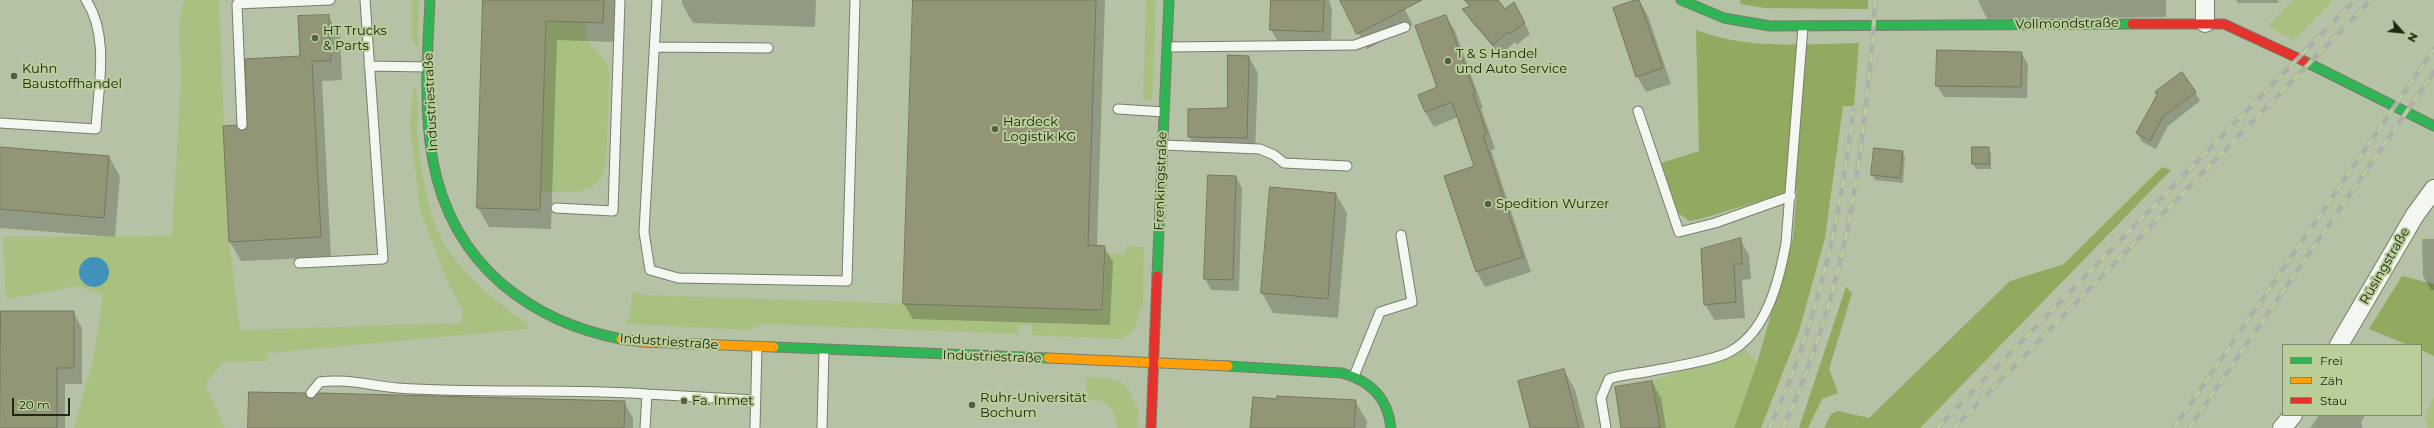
<!DOCTYPE html>
<html>
<head>
<meta charset="utf-8">
<style>
	body { margin:0 }
	#map { position:relative; width:2434px; height:428px; overflow:hidden; background:#b6c2a5; font-family:Montserrat,sans-serif }
	canvas { display:block }
	.legend { position:absolute; left:2282px; top:344px; width:140px; height:72px; box-sizing:border-box; background:#b9ce99; border:1px solid #7c8b63; margin:0; padding:5px 7px; list-style:none; font-size:12px; color:#202712 }
	.legend li { display:flex; align-items:center; gap:8px; height:20px }
	.legend b { width:20px; border:1px solid #7c8b63 }
	.north { position:absolute; left:2382px; top:12px; width:40px; height:40px; -webkit-text-stroke:3px #b9ce99; paint-order:stroke; rotate:117deg; font-size:11px; font-weight:700; line-height:16px; text-align:center; color:#202712 }
	.north::after { content:''; display:block; margin:auto; width:14px; height:18px; background:#202712; clip-path:polygon(50% 0,100% 100%,50% 72%,0 100%) }
	.scale { position:absolute; left:12px; top:398px; width:58px; height:18px; box-sizing:border-box; border:2px solid #202712; border-top:0; padding-left:5px; font-size:12px; line-height:14px; white-space:nowrap; color:#202712; -webkit-text-stroke:3px #b9ce99; paint-order:stroke }
</style>
</head>
<body>
<div id="map">
<canvas width="2434" height="428"></canvas>
<ul class="legend">
<li><b style="height:5px;background:#30b455"></b>Frei</li>
<li><b style="height:5px;background:#ff9f0a"></b>Zäh</li>
<li><b style="height:5px;background:#e5322d"></b>Stau</li>
</ul>
<div class="north">N</div>
<div class="scale">20 m</div>
</div>
<script>
const ctx = document.querySelector('canvas').getContext('2d');
ctx.lineJoin = 'round';
function paint(path, color) {
  ctx.fillStyle = color;
  ctx.fill(path, 'evenodd');
}
function strokePath(path, color, width, dash) {
  ctx.strokeStyle = color;
  ctx.lineWidth = width;
  ctx.lineCap = dash ? 'butt' : 'round';
  ctx.setLineDash(dash || []);
  ctx.stroke(path);
}
function drawText(font, color, halo, rows, align = 'center') {
  ctx.font = font + ' Montserrat,sans-serif';
  ctx.lineWidth = 4;
  ctx.setLineDash([]);
  ctx.textBaseline = 'middle';
  ctx.strokeStyle = halo;
  ctx.fillStyle = color;
  for (const [text, x, y, turn = 0] of rows) {
    ctx.save();
    ctx.translate(x, y);
    ctx.rotate((+turn || 0) * Math.PI / 180);
    ctx.textAlign = isNaN(turn) ? turn : align;
    if (halo) ctx.strokeText(text, 0, 0);
    ctx.fillText(text, 0, 0);
    ctx.restore();
  }
}
const green = new Path2D(`
	M184 0H219L229 242 240 330 461 323 463 311 449 285 420 210 410 126 413 89 415 87C420 95 417 127 418 138 420 166 429 221 444 244 463 274 497 304 527 323L528 329 268 353 266 361 223 362 205 384 225 428H74L93 361 103 295 80 286 6 299 3 237 172 236 181 77 179 25Z
	M412 0H419L418 48 412 40Z
	M1146 0H1156L1152 100H1143Z
	M2293 0H2333L2294 40 2268 26Z
	M546 21 586 22V39L606 62 610 75 606 164 602 176 594 186 577 192H541Z
	M1126 246 1144 247 1143 307 1139 310C1139 324 1133 335 1120 339L1032 335V326L1019 325V334L763 324 748 330 624 324 630 318 632 291 642 295 1103 310 1106 254H1125Z
	M1745 349 1757 363 1734 428H1660L1652 381Z
	M1087 377C1103 378 1123 376 1131 394 1134 399 1133 404 1138 407L1137 428H1117C1116 407 1106 399 1086 399Z
	M2434 397V428H2428L2425 415Z`);
const forest = new Path2D(`
	M1741 0H1868V9L1765 8 1740 4Z
	M1696 30C1746 50 1806 44 1859 43L1854 106H1843L1825 238 1799 331 1761 428H1734L1757 363 1793 238 1797 190 1700 219 1689 221 1678 213 1661 163 1699 151Z
	M2162 167 2171 170 1920 428H1824L1831 414 1838 411 1869 418 2010 281 2064 264Z
	M2402 276 2434 284V356L2421 350V345H2408L2369 329Z
	M1846 287 1852 293 1829 369 1838 393 1822 399 1808 428H1799Z`);
const water = new Path2D(`
	M79 272a15 15 0 1 1 30 0a15 15 0 1 1-30 0Z`);
const shadow = new Path2D(`
	M484 0H615L614 42 557 40 551 229 489 227 478 208Z
	M682 0H816L815 27 693 23 682 4Z
	M914 0H1105L1097 246 1104 247 1113 262 1110 325 913 319 904 304Z
	M1272 0H1329L1332 9 1331 46 1280 45 1271 30Z
	M1341 0H1410L1402 4 1413 25 1367 49Z
	M1464 0H1496L1504 10 1520 14 1530 34 1517 45 1515 42 1500 55 1470 20 1464 10 1470 7Z
	M1639 0 1648 16 1671 84 1646 92 1637 76Z
	M1978 0H2166V17L1987 19Z
	M2236 0H2278V3H2238Z
	M328 16 340 35 342 80 322 81 331 257 241 261 230 242 242 132 248 128Z
	M1446 16 1455 31 1483 108H1481L1495 149 1491 150 1531 272 1485 287 1477 272 1475 167 1458 117 1434 127 1425 112 1439 88Z
	M2021 53 2028 64 2027 98 1944 97 1937 86Z
	M1249 57 1258 73 1255 153 1198 152 1189 136 1228 109Z
	M2195 92 2200 101 2168 126 2156 149 2142 142 2137 133Z
	M0 148 109 157 120 176 115 237 0 228Z
	M1988 148 1991 154V169H1976L1973 164Z
	M1902 152 1905 157 1903 183 1875 180 1872 175Z
	M1236 177 1242 188 1239 291 1211 290 1205 279Z
	M1271 188 1336 194 1347 213 1338 318 1273 313 1262 293Z
	M1740 239 1749 255 1751 279 1742 280 1745 318 1714 320 1705 304Z
	M2422 239H2434V290H2431L2423 276Z
	M73 312 82 328V384H65V428H0V367Z
	M1564 370 1575 390 1585 428H1531Z
	M1652 382 1661 398 1666 428H1623Z
	M310 400 624 402 633 418V428H249Z
	M1355 401 1367 421 1366 428H1251Z
	M2319 415H2365L2361 423 2363 428H2310Z`);
const building = new Path2D(`
	M483 0H604L603 23 546 21 540 210 477 208Z
	M913 0H1096L1088 245 1105 246 1102 310 903 304Z
	M1271 0H1324L1323 32 1270 30Z
	M1340 0H1422L1357 34Z
	M1465 0H1498L1505 9 1514 2 1525 23 1510 34 1508 32 1493 45 1462 9 1470 6Z
	M1635 0H1639L1663 68 1636 77 1613 8Z
	M329 15 331 61H312L321 237 229 242 223 126 236 125 242 131 247 127 245 59 300 56 298 16Z
	M1446 15 1475 92 1473 93 1487 134 1483 135 1523 257 1476 272 1444 176 1474 166 1452 102 1425 112 1418 95 1437 87 1415 26Z
	M1937 50 2022 52 2021 87 1936 86Z
	M1228 55 1249 56 1247 138 1188 137V109L1227 108Z
	M2182 72 2196 92 2163 117 2150 141 2136 133 2157 95 2155 92Z
	M0 147 109 156 104 218 0 209Z
	M1972 147H1989V164H1972Z
	M1874 148 1903 151 1900 178 1871 175Z
	M1208 175 1236 176 1233 280 1204 279Z
	M1270 187 1336 193 1328 299 1261 293Z
	M1741 238 1742 264H1734L1736 302 1704 305 1701 249Z
	M1 311H74V368H57V428H0Z
	M1564 369 1579 428H1530L1518 381Z
	M1652 381 1660 428H1621L1615 387Z
	M249 392 305 393 310 399 319 393 625 401 624 428H248Z
	M1277 396 1356 400 1354 428H1250L1253 397 1277 399Z`);
const lane = new Path2D(`
	M657 0 644 232 650 270 678 278 847 281 855 0
	M656 47 768 48
	M1167 47 1355 45 1405 27
	M369 66 427 67
	M1118 109 1164 112
	M1638 111 1679 232 1715 223 1791 196
	M0 123 96 129C98 88 110 36 86 0
	M242 125 237 4 330 0
	M1163 145 1260 149 1274 155 1284 163 1347 166
	M556 208 613 211 620 0
	M299 263 383 259 365 0
	M1354 376 1380 312 1412 302 1401 235
	M311 393 320 382C347 378 371 386 398 388 481 394 564 388 647 394
	M645 428 647 394 755 400
	M755 428 757 347
	M822 428 824 350
	M1606 428 1601 398 1609 379C1623 374 1637 374 1651 371 1671 367 1714 361 1731 351 1767 331 1779 281 1786 243L1803 27`);
const street = new Path2D(`
	M2205 0V23
	M2339 345 2415 215 2434 189
	M2282 428 2293 415`);
const fast = new Path2D(`
	M430 0C425 104 415 209 502 284 538 314 576 330 621 339
	M1681 0 1724 18 1770 26 2132 24
	M2304 61 2434 126
	M1157 276 1169 0
	M774 347 1048 358
	M1228 366 1342 373C1371 381 1388 398 1391 428`);
const slow = new Path2D(`
	M621 339 643 342 774 347
	M1048 358 1228 366`);
const jam = new Path2D(`
	M2132 24H2224L2304 61
	M1151 428 1157 276`);
const rail = new Path2D(`
	M1769 428C1817 327 1840 221 1853 111
	M1783 428C1832 320 1854 220 1866 103 1870 69 1874 35 1875 0
	M1937 428 2355 0
	M1954 428 2371 0
	M2174 428 2434 49
	M2189 428 2434 72`);
const markers = [
	[315,38,4,"#545d45"],
	[1448,61,4,"#545d45"],
	[14,76,4,"#545d45"],
	[995,129,4,"#545d45"],
	[1488,204,4,"#545d45"],
	[684,401,4,"#545d45"],
	[972,405,4,"#545d45"]
];
const streetNames = [
	["Vollmondstraße",2067,24,-1],
	["Industriestraße",431,102,-93],
	["Frenkingstraße",1161,181,-88],
	["Rüsingstraße",2385,266,-60],
	["Industriestraße",669,342,4],
	["Industriestraße",992,357,2]
];
const poiNames = [
	["HT Trucks",323,31],
	["& Parts",323,46],
	["T & S Handel",1456,54],
	["und Auto Service",1456,69],
	["Kuhn",22,69],
	["Baustoffhandel",22,84],
	["Hardeck",1003,122],
	["Logistik KG",1003,137],
	["Spedition Wurzer",1496,204],
	["Ruhr-Universität",980,398],
	["Bochum",980,413],
	["Fa. Inmet",692,401]
];
paint(green, '#a8c080');
paint(forest, '#92aa5f');
paint(water, '#4192bb');
paint(shadow, '#0003');
paint(building, '#929677');
strokePath(building, '#737860', 1);
strokePath(lane, '#767f69', 11);
strokePath(street, '#767f69', 20);
strokePath(fast, '#767f69', 11);
strokePath(slow, '#767f69', 11);
strokePath(jam, '#767f69', 11);
strokePath(lane, '#f4f6f2', 9);
strokePath(street, '#f4f6f2', 18);
strokePath(fast, '#30b455', 9);
strokePath(slow, '#ff9f0a', 9);
strokePath(jam, '#e5322d', 9);
strokePath(rail, '#adafa8', 4.5);
strokePath(rail, '#b9ce99', 3, [9]);
for (const [x, y, r, color] of markers) {
  const dot = new Path2D();
  dot.arc(x, y, r, 0, 2 * Math.PI);
  ctx.fillStyle = color;
  ctx.fill(dot);
  strokePath(dot, '#b9ce99', 1.5);
}
drawText('13px', '#202712', '#b9ce99', streetNames);
drawText('13px', '#202712', '#b9ce99', poiNames, 'left');
</script>
</body>
</html>
